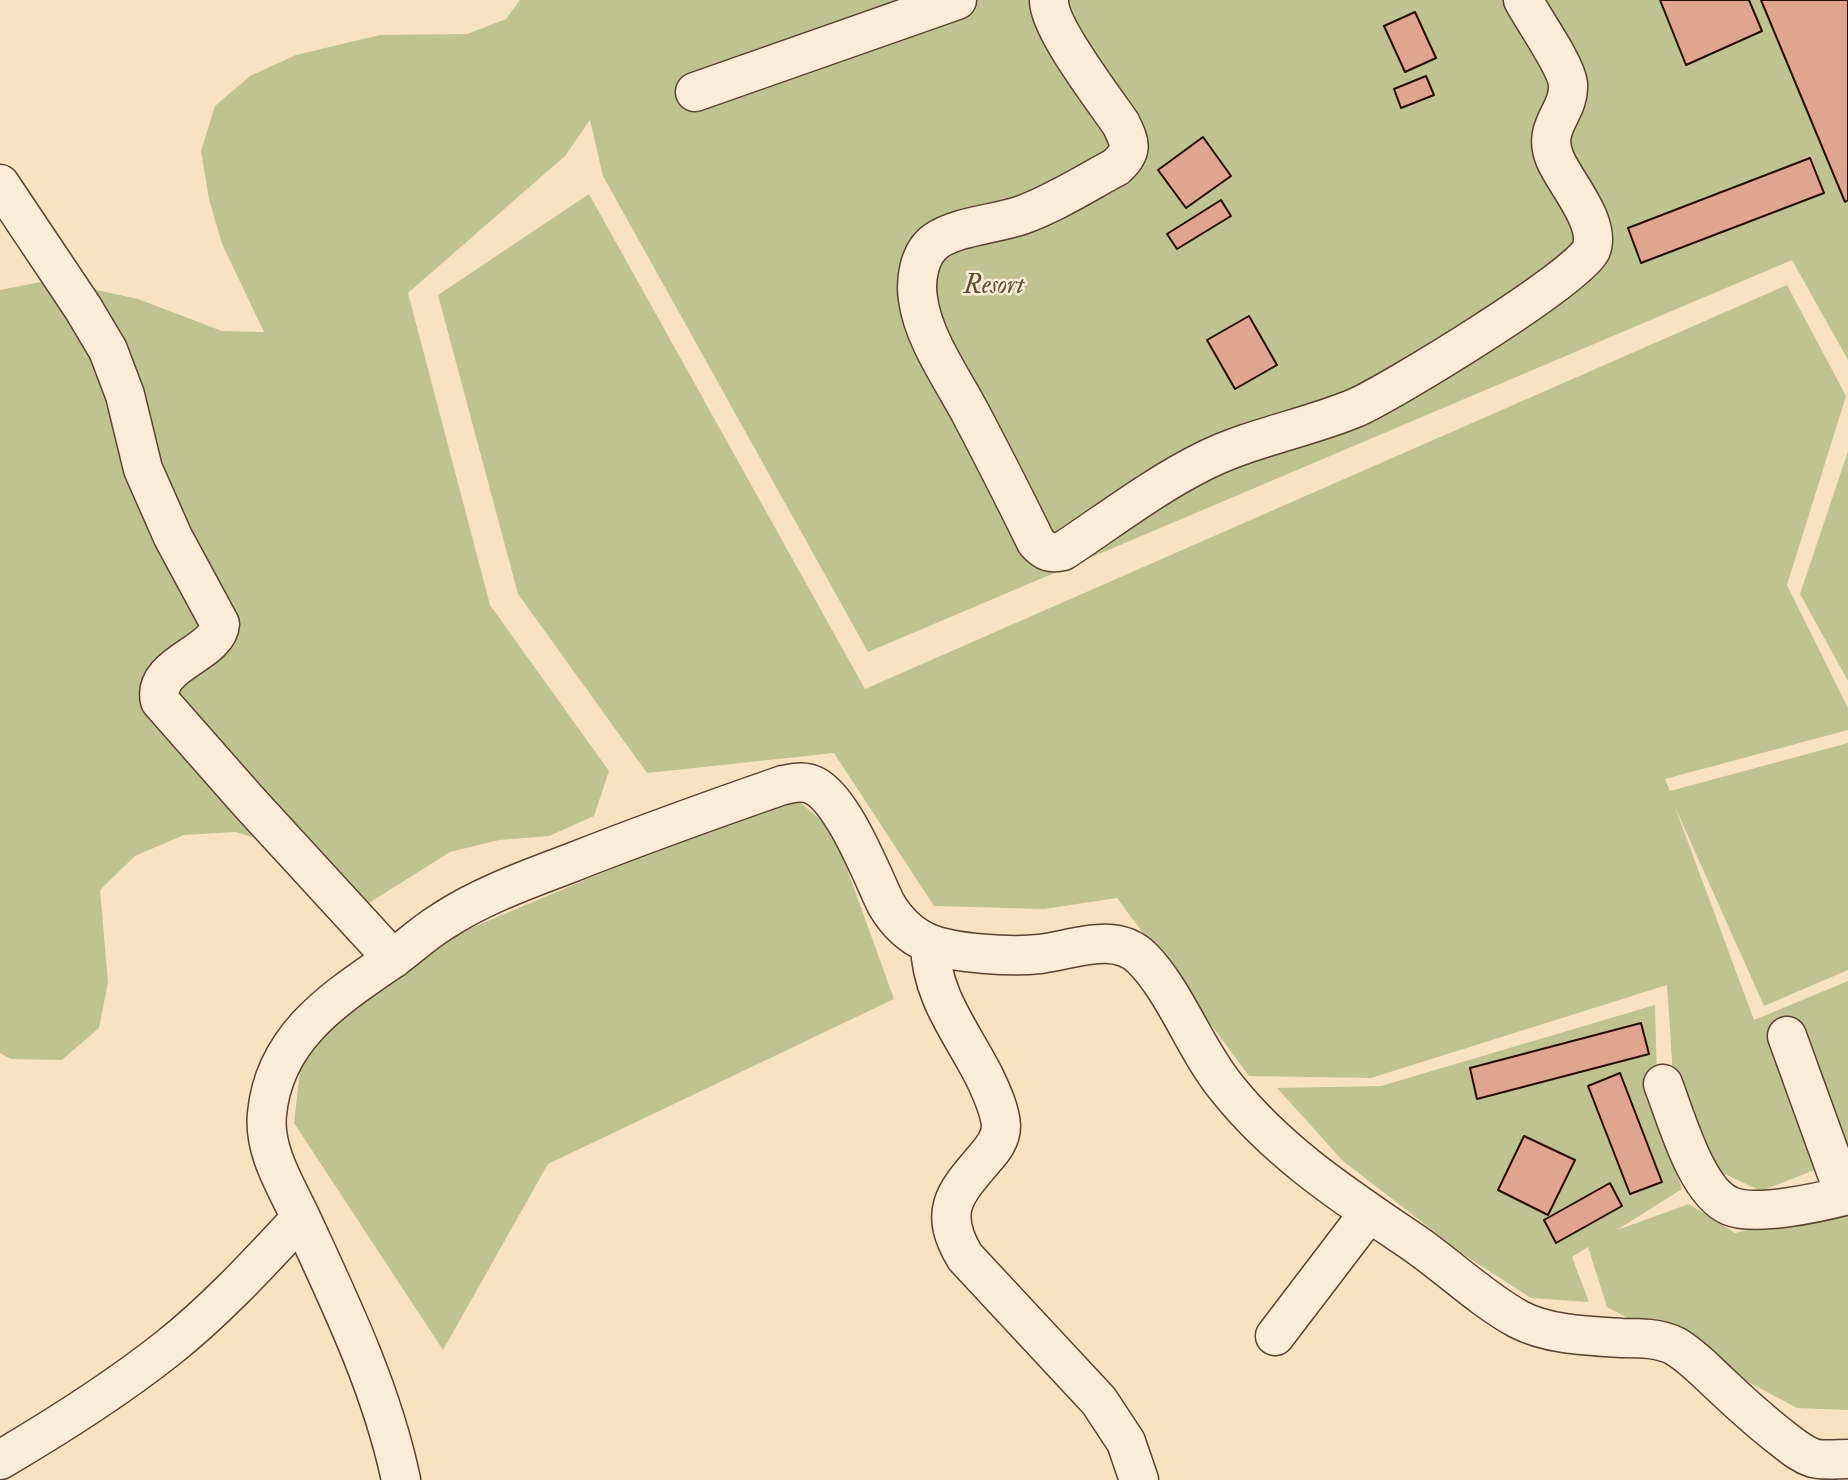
<!DOCTYPE html>
<html>
<head>
<meta charset="utf-8">
<style>
	body { margin:0 }
	canvas { display:block; background:#f9e2c2 }
</style>
</head>
<body>
<canvas width="1848" height="1480"></canvas>
<script>
const ctx = document.querySelector('canvas').getContext('2d');
ctx.lineJoin = 'round';
function paint(path, color) {
  ctx.fillStyle = color;
  ctx.fill(path, 'evenodd');
}
function strokePath(path, color, width, dash) {
  ctx.strokeStyle = color;
  ctx.lineWidth = width;
  ctx.lineCap = dash ? 'butt' : 'round';
  ctx.setLineDash(dash || []);
  ctx.stroke(path);
}
function drawText(font, color, halo, rows, align = 'center') {
  ctx.font = font + ' "IM FELL Double Pica",serif';
  ctx.lineWidth = 5;
  ctx.setLineDash([]);
  ctx.textBaseline = 'middle';
  ctx.strokeStyle = halo;
  ctx.fillStyle = color;
  for (const [text, x, y, turn = 0] of rows) {
    ctx.save();
    ctx.translate(x, y);
    ctx.rotate((+turn || 0) * Math.PI / 180);
    ctx.textAlign = isNaN(turn) ? turn : align;
    if (halo) ctx.strokeText(text, 0, 0);
    ctx.fillText(text, 0, 0);
    ctx.restore();
  }
}
const green = new Path2D(`
	M520 0H1848V360L1792 260 868 652 603 176 590 120 565 156 408 293 490 605 609 771 594 816 549 836 499 840 450 852 361 908 283 846 235 832 184 835 135 856 100 890 108 982 99 1028 62 1060 11 1059 0 1053V290L51 280 138 299 222 331 264 332 222 244 209 199 201 151 215 106 250 76 296 55 380 35 467 34 506 19Z
	M589 194 865 689 1787 285 1846 396 1787 585 1848 708V730L1665 779 1670 791 1848 743V970L1764 1006 1675 807 1754 1020 1848 981V1157L1761 1191 1712 1168 1674 1091 1667 985 1371 1078 1249 1076 1117 898 1044 909 934 906 834 753 647 773 518 594 438 295Z
	M1848 451V681L1800 594Z
	M790 794 833 830 894 999 548 1164 443 1350 294 1123 302 1053 428 946Z
	M1655 1005 1658 1119 1682 1189 1617 1230 1689 1204 1735 1233 1848 1205V1410L1797 1408 1607 1307 1588 1247 1572 1257 1589 1302 1531 1298 1466 1256 1343 1161 1277 1088 1381 1086Z`);
const building = new Path2D(`
	M1660 0H1749L1762 31 1686 65Z
	M1761 0H1848V200L1845 202Z
	M1415 12 1436 58 1405 72 1384 26Z
	M1426 76 1434 95 1401 108 1394 89Z
	M1203 137 1231 176 1186 208 1158 170Z
	M1810 158 1824 193 1641 263 1628 228Z
	M1221 200 1231 216 1177 249 1167 234Z
	M1249 316 1277 365 1235 389 1207 340Z
	M1641 1023 1649 1054 1477 1099 1470 1068Z
	M1620 1073 1662 1182 1630 1194 1588 1086Z
	M1524 1136 1575 1160 1548 1215 1498 1190Z
	M1610 1183 1622 1206 1556 1243 1544 1220Z`);
const minor = new Path2D(`
	M1049 0C1048 27 1104 99 1121 124 1130 143 1134 151 1116 167 1086 183 1055 203 1022 215 997 224 957 226 936 241 919 253 915 280 918 299 923 338 953 380 971 414 993 456 1015 499 1036 542 1045 552 1051 554 1063 551 1110 520 1155 485 1206 460 1253 437 1307 428 1355 408 1390 393 1580 277 1591 250 1602 223 1565 183 1555 159 1541 126 1570 113 1568 84 1566 65 1533 19 1523 0
	M695 92 957 0
	M0 184 83 308 108 350 125 395 143 469 173 537 220 624C218 654 151 664 160 701L248 801 393 959
	M930 944C931 996 961 1031 984 1076 991 1091 1000 1109 1001 1126 1001 1139 993 1149 985 1158 954 1194 938 1212 965 1257L1099 1401 1126 1442 1139 1480
	M1787 1036 1845 1196
	M1663 1084C1676 1117 1696 1192 1730 1206 1755 1217 1821 1202 1848 1195
	M301 1218C340 1302 382 1389 401 1480
	M1275 1336 1368 1214
	M0 1460C58 1426 115 1390 168 1348 216 1310 259 1263 301 1218 286 1186 263 1150 267 1114 274 1039 331 1001 388 962 407 949 423 933 443 921 481 896 526 880 568 864 639 836 711 810 783 785 794 783 804 780 815 786 844 802 871 873 886 904 896 921 909 935 928 943 954 954 1012 957 1040 954 1073 950 1115 931 1142 958 1175 991 1195 1049 1226 1087 1279 1154 1348 1198 1417 1245 1451 1269 1482 1299 1518 1319 1548 1335 1589 1336 1622 1338 1640 1338 1659 1338 1675 1346 1692 1356 1706 1371 1720 1384 1740 1403 1761 1422 1783 1439 1792 1446 1801 1454 1813 1458 1824 1461 1837 1459 1848 1459`);
const parkNames = [
	["Resort",994,287]
];
paint(green, '#bfc392');
paint(building, '#dfa58f');
strokePath(building, '#280d02', 2);
strokePath(minor, '#5c4232', 41);
strokePath(minor, '#fbecd7', 38);
drawText('italic 26px', '#5d4d34', '#fbecd7', parkNames);
</script>
</body>
</html>
